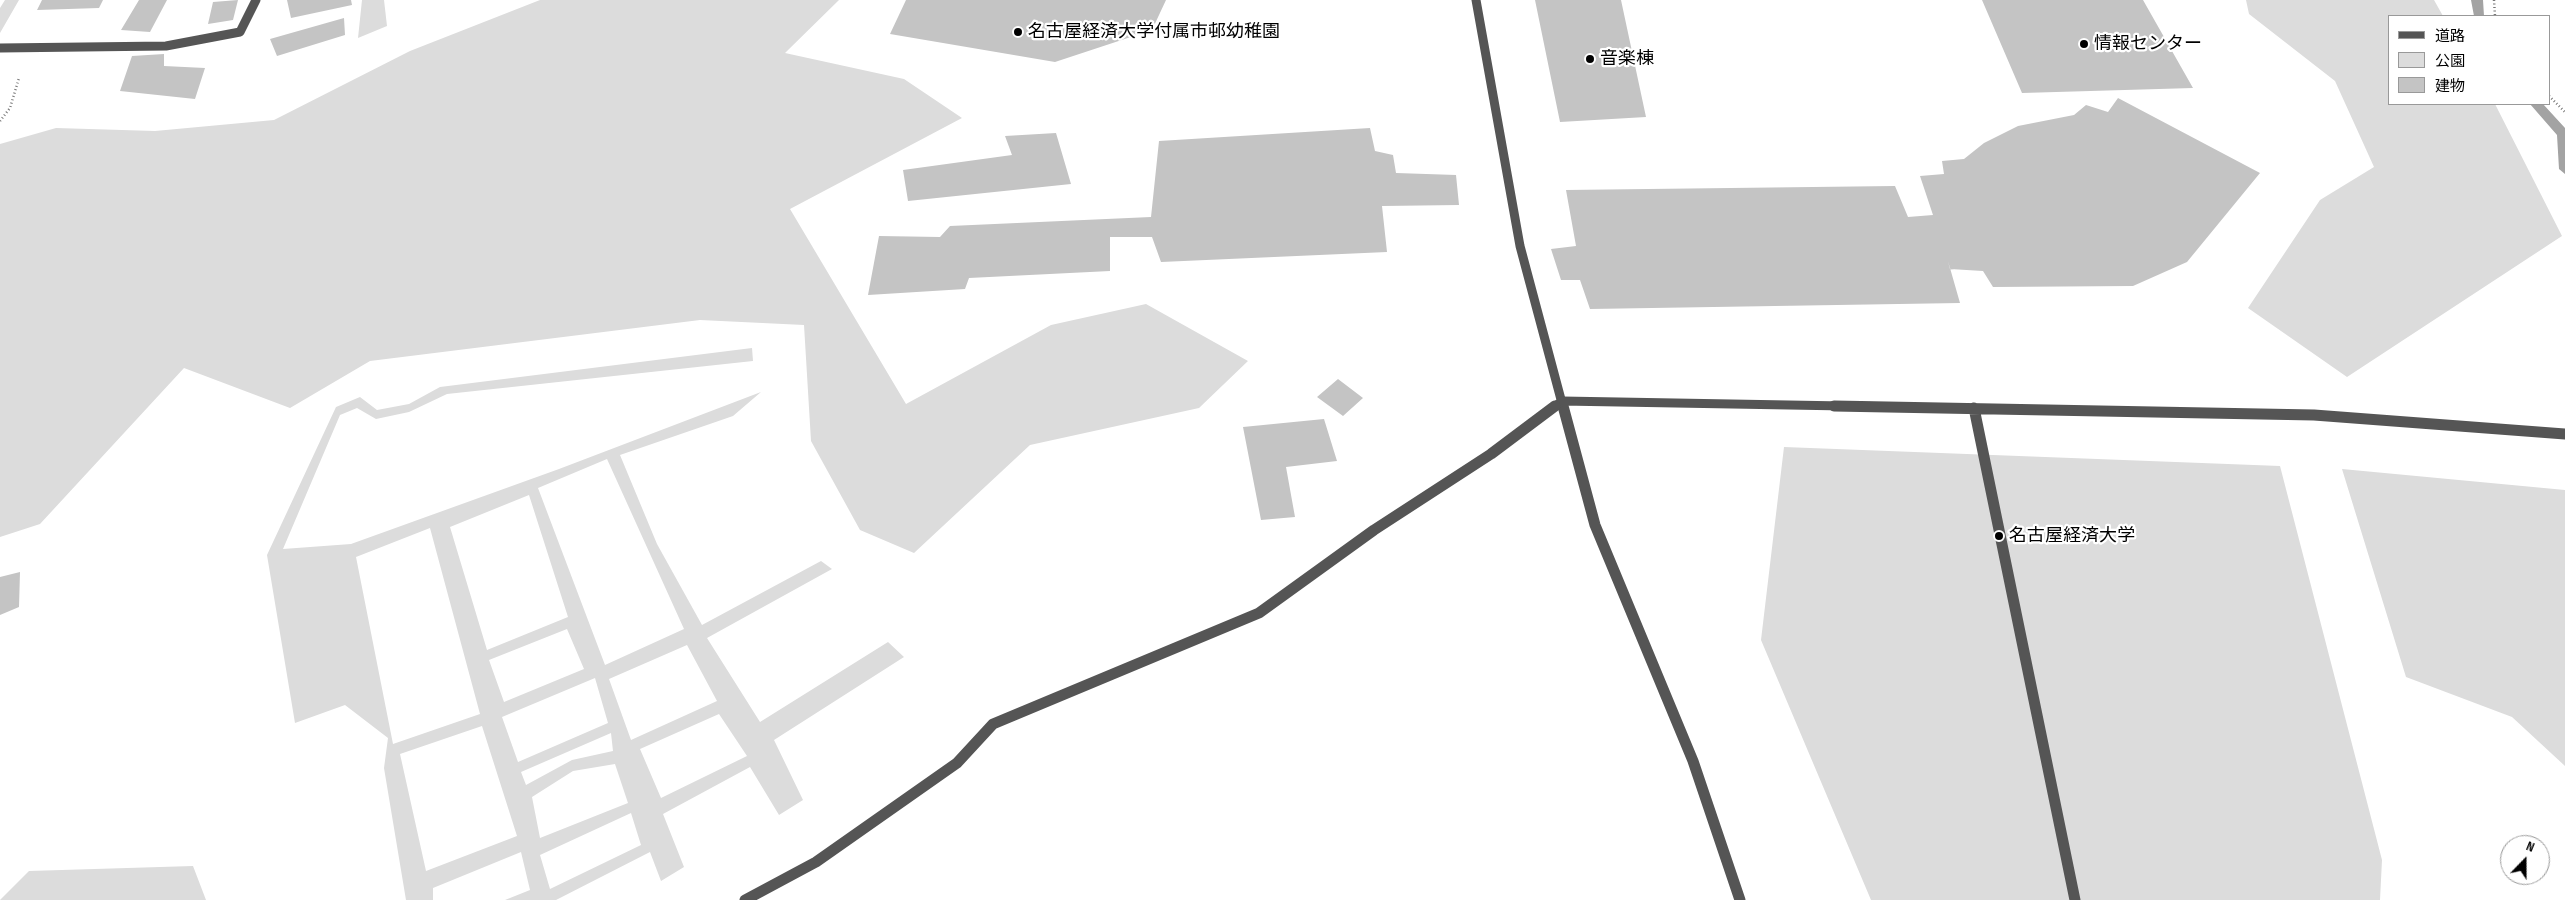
<!DOCTYPE html>
<html>
<head>
<meta charset="utf-8">
<style>
	body { margin:0 }
	#map { position:relative; width:2565px; height:900px; overflow:hidden; background:#fff; font-family:"Sofia Sans Condensed","Noto Sans JP",sans-serif }
	canvas { display:block }
	.legend { position:absolute; left:2388px; top:15px; width:162px; height:90px; box-sizing:border-box; background:#fff; border:1px solid #999; margin:0; padding:6px 9px; list-style:none; font-size:15px; color:#000 }
	.legend li { display:flex; align-items:center; gap:10px; height:25px }
	.legend b { width:25px; border:1px solid #999 }
	.north { position:absolute; left:2500px; top:835px; width:50px; height:50px; box-sizing:border-box; background:#fff; border:1px solid #999; border-radius:50%; rotate:22deg; font-size:14px; font-weight:700; line-height:20px; text-align:center; color:#000 }
	.north::after { content:''; display:block; margin:auto; width:18px; height:22px; background:#000; clip-path:polygon(50% 0,100% 100%,50% 72%,0 100%) }
</style>
</head>
<body>
<div id="map">
<canvas width="2565" height="900"></canvas>
<ul class="legend">
<li><b style="height:6px;background:#555"></b>道路</li>
<li><b style="height:14px;background:#dcdcdc"></b>公園</li>
<li><b style="height:14px;background:#c4c4c4"></b>建物</li>
</ul>
<div class="north">N</div>
</div>
<script>
const ctx = document.querySelector('canvas').getContext('2d');
ctx.lineJoin = 'round';
function paint(path, color) {
  ctx.fillStyle = color;
  ctx.fill(path, 'evenodd');
}
function strokePath(path, color, width, dash) {
  ctx.strokeStyle = color;
  ctx.lineWidth = width;
  ctx.lineCap = dash ? 'butt' : 'round';
  ctx.setLineDash(dash || []);
  ctx.stroke(path);
}
function drawText(font, color, halo, rows, align = 'center') {
  ctx.font = font + ' "Sofia Sans Condensed","Noto Sans JP",sans-serif';
  ctx.lineWidth = 4.5;
  ctx.setLineDash([]);
  ctx.textBaseline = 'middle';
  ctx.strokeStyle = halo;
  ctx.fillStyle = color;
  for (const [text, x, y, turn = 0] of rows) {
    ctx.save();
    ctx.translate(x, y);
    ctx.rotate((+turn || 0) * Math.PI / 180);
    ctx.textAlign = isNaN(turn) ? turn : align;
    if (halo) ctx.strokeText(text, 0, 0);
    ctx.fillText(text, 0, 0);
    ctx.restore();
  }
}
const green = new Path2D(`
	M5 0H19L0 33V8Z
	M362 0H384L387 26 358 38Z
	M540 0H839L785 53 904 79 962 118 790 209 906 404 1051 325 1146 304 1248 361 1199 408 1030 445 914 553 860 530 811 441 804 325 700 320 370 361 290 408 184 368 40 524 0 537V144L56 128 155 131 274 120 410 51Z
	M2246 0H2434L2443 16H2389V104H2495L2562 236 2347 377 2248 308 2320 200 2374 167 2335 81 2249 14Z
	M752 348 753 361 447 394 409 412 376 419 357 408 340 415 283 549 351 544 559 469 761 392 733 416 620 455 657 544 702 625 821 561 832 569 707 638 760 722 888 642 904 657 774 740 803 800 779 815 750 767 663 814 684 867 661 881 650 852 556 900H505L530 890 521 852 433 888V900H406L384 768 388 738 345 705 295 723 267 555 336 407 360 397 377 410 409 404 440 387ZM607 459 684 629 605 665 538 488ZM529 495 568 617 487 650 450 527ZM430 528 480 714 393 744 356 557ZM567 629 584 669 504 702 489 660ZM687 645 717 701 631 740 609 679ZM595 678 608 723 518 762 502 717ZM719 714 747 756 661 798 640 749ZM482 726 517 836 426 871 400 754ZM611 733 613 751 572 760 526 785 521 772ZM615 764 628 803 540 838 532 797 573 771ZM631 813 641 845 550 889 540 855Z
	M1784 447 2280 466 2382 860 2380 900H1871L1761 640Z
	M2342 469 2565 490V766L2512 717 2406 677Z
	M193 866 206 900H0L29 871Z`);
const stream = new Path2D(`
	M2471 0H2483L2484 16H2474Z
	M2530 104H2543L2565 128V174L2559 169 2557 135Z`);
const building = new Path2D(`
	M42 0H103L99 8 37 10Z
	M139 0H167L150 32 121 30Z
	M238 0 233 20 208 24 213 2Z
	M287 0H351L352 5 291 18Z
	M906 0H1166L1152 30 1055 62 890 34Z
	M1535 0H1621L1646 117 1560 122Z
	M1982 0H2143L2193 88 2022 93Z
	M344 18 345 35 277 56 270 39Z
	M164 54V66L205 68 195 99 120 91 132 56Z
	M2118 98 2260 173 2187 262 2133 286 1993 287 1983 271 1950 269 1948 261 1960 303 1590 309 1580 280H1561L1551 249 1576 246 1566 190 1895 186 1908 217 1933 215 1920 176 1944 174 1942 161 1964 159 1984 143 2018 126 2074 115 2086 105 2108 112Z
	M1370 128 1375 151 1393 155 1396 173 1456 175 1459 205 1382 206 1387 252 1161 262 1152 237H1110V271L969 278 965 289 868 295 879 236 940 237 950 226 1151 217 1159 141Z
	M1056 133 1071 184 908 201 903 170 1012 155 1005 136Z
	M1338 379 1363 398 1343 416 1317 397Z
	M1324 419 1337 461 1286 467 1295 517 1261 520 1243 427Z
	M20 572 19 607 0 615V577Z`);
const path = new Path2D(`
	M2494 0 2495 16
	M2549 96 2565 112
	M0 121 10 108 19 78`);
const serviceFar1 = new Path2D(`
	M1476 0 1520 246 1563 407`);
const service = new Path2D(`
	M1563 406 1595 525 1693 761 1740 900`);
const minorFar1 = new Path2D(`
	M0 48 166 46 240 32 256 0
	M1554 407 1562 401 1902 407`);
const minor = new Path2D(`
	M1834 406 2314 415 2565 434
	M1974 408 2075 900
	M745 900 816 862 957 763 993 724 1259 613 1374 530 1491 454 1555 406`);
const markers = [
	[1018,32,5,"#000"],
	[2084,44,5,"#000"],
	[1590,59,5,"#000"],
	[1999,536,5,"#000"]
];
const poiNames = [
	["名古屋経済大学付属市邨幼稚園",1028,32],
	["情報センター",2094,44],
	["音楽棟",1600,59],
	["名古屋経済大学",2009,536]
];
paint(green, '#dcdcdc');
paint(stream, '#a3a3a3');
paint(building, '#c4c4c4');
strokePath(path, '#777', 2.5, [1, 2.5]);
strokePath(serviceFar1, '#555', 9);
strokePath(service, '#555', 11);
strokePath(minorFar1, '#555', 9);
strokePath(minor, '#555', 11);
for (const [x, y, r, color] of markers) {
  const dot = new Path2D();
  dot.arc(x, y, r, 0, 2 * Math.PI);
  ctx.fillStyle = color;
  ctx.fill(dot);
  strokePath(dot, '#fff', 2);
}
drawText('18px', '#000', '#fff', poiNames, 'left');
</script>
</body>
</html>
